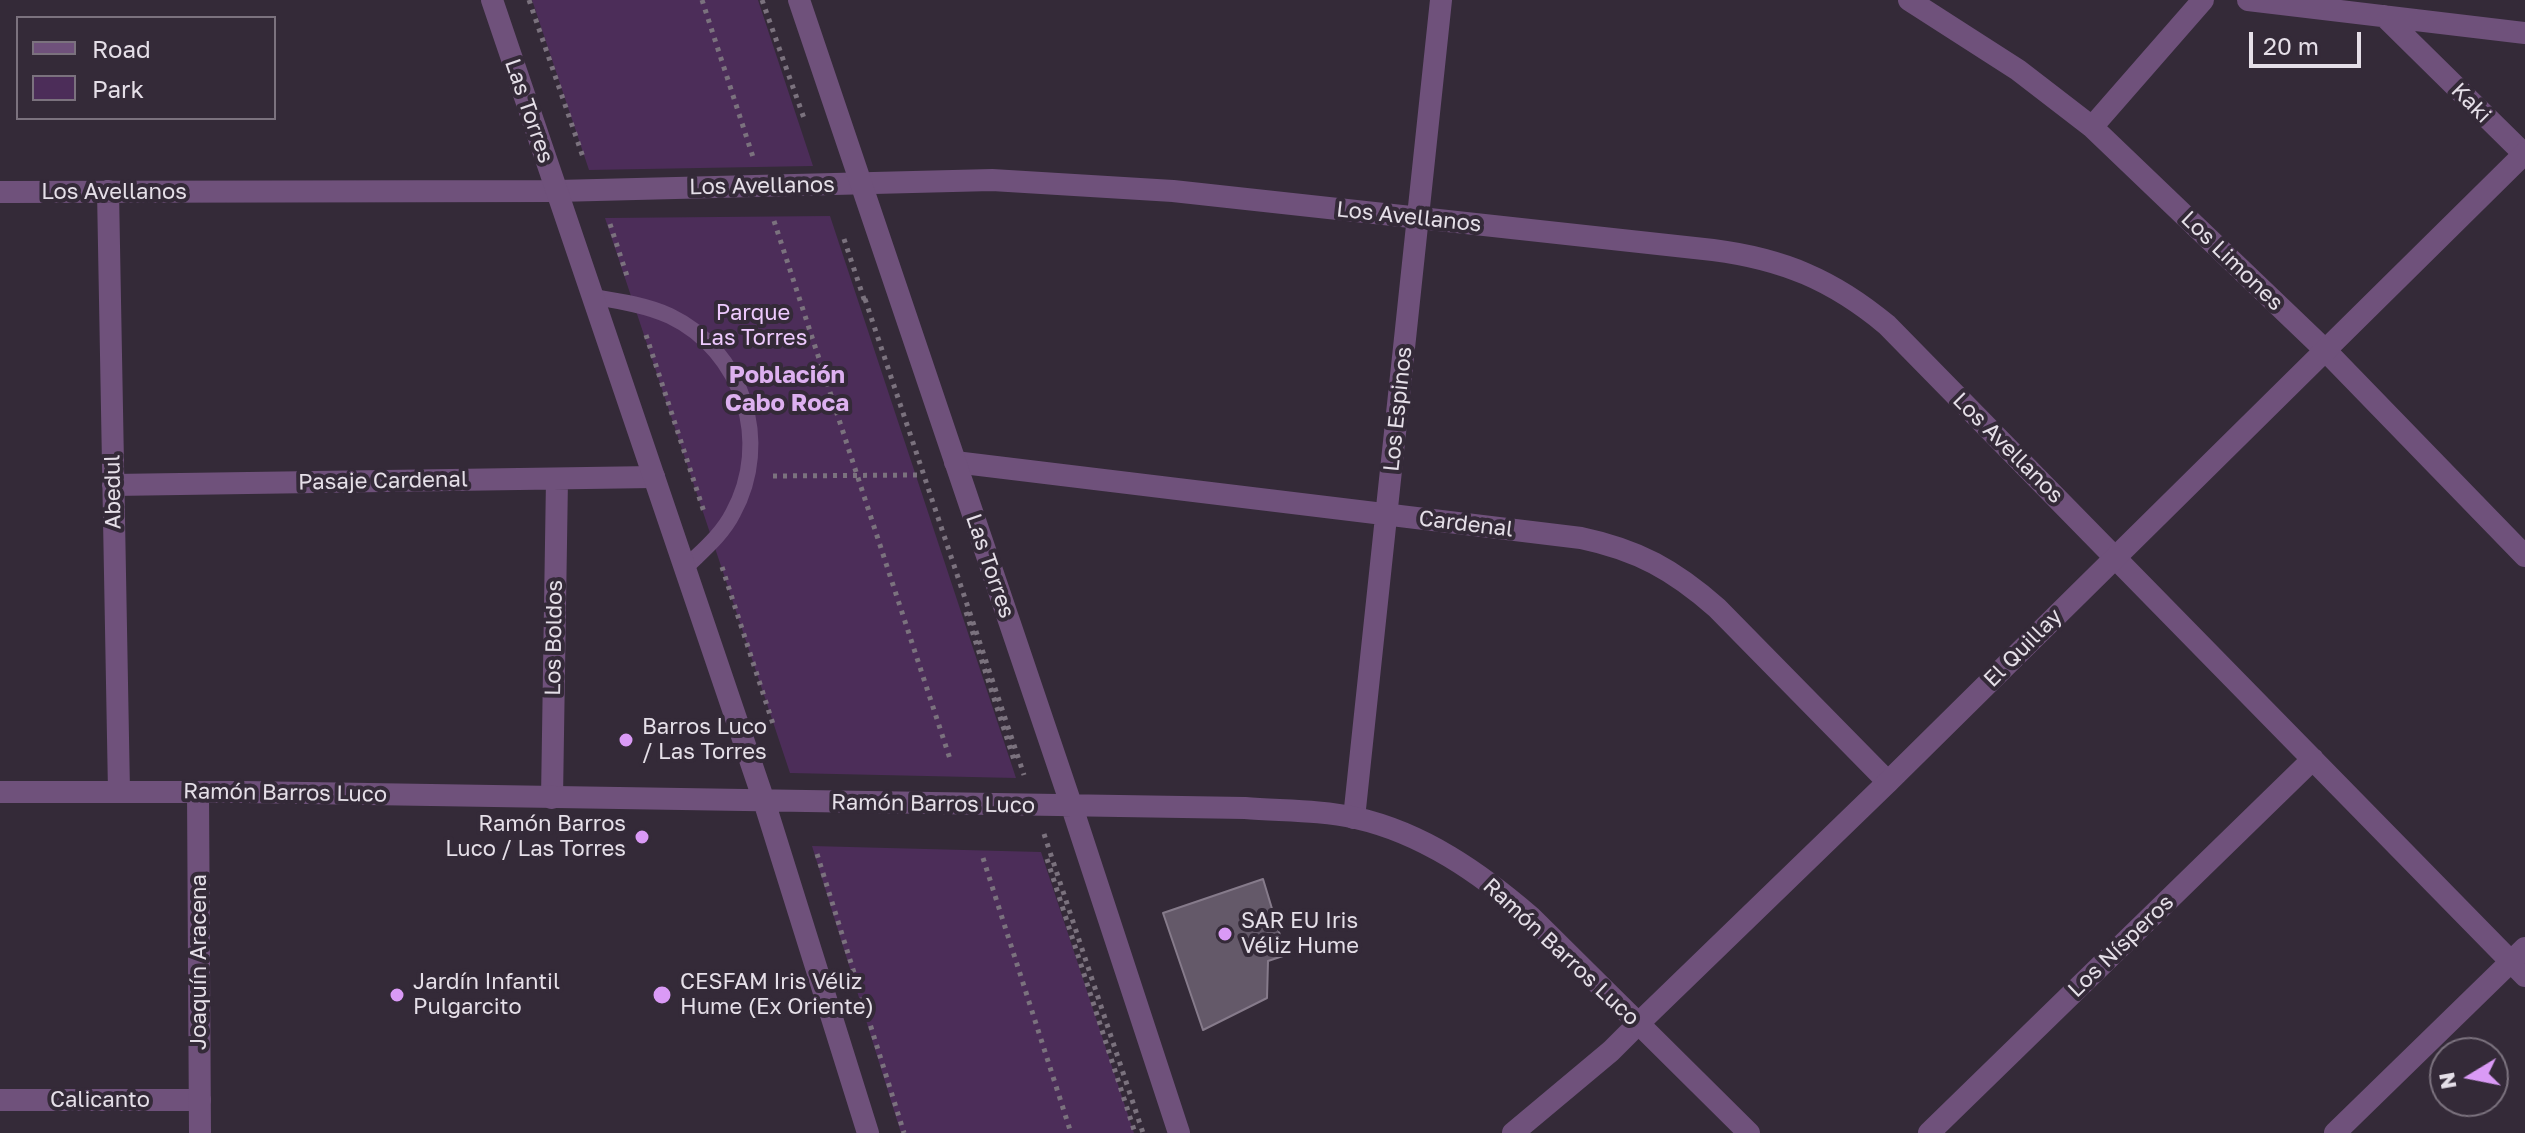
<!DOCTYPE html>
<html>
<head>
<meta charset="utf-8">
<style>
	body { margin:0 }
	#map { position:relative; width:2525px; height:1133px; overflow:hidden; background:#342a38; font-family:"Golos Text",sans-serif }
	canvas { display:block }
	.legend { position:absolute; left:16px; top:16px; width:260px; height:104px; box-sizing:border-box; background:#342a38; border:2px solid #7b727e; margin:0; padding:10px 14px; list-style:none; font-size:24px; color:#e5dfe8 }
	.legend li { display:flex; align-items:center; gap:16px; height:40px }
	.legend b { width:40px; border:2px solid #7b727e }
	.north { position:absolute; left:2429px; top:1037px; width:80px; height:80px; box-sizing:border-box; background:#342a38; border:2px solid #7b727e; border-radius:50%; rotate:260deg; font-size:22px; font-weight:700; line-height:32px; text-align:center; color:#e5dfe8 }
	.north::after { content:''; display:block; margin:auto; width:28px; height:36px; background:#da9af6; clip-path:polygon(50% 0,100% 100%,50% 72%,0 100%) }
	.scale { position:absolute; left:2249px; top:32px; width:112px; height:36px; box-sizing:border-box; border:4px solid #e5dfe8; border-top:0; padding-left:10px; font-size:24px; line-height:28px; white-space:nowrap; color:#e5dfe8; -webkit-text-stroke:6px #342a38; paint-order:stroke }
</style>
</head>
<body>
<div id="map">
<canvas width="2525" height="1133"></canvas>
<ul class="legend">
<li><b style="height:10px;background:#6f517b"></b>Road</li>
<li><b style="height:22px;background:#4c2d59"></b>Park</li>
</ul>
<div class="north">N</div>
<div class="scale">20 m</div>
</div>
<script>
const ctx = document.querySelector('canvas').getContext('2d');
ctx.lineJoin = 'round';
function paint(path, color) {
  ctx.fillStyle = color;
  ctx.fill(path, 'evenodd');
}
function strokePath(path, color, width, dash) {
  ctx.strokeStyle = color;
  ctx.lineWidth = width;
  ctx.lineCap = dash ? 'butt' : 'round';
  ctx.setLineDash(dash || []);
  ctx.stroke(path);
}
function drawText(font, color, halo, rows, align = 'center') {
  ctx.font = font + ' "Golos Text",sans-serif';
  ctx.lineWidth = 8;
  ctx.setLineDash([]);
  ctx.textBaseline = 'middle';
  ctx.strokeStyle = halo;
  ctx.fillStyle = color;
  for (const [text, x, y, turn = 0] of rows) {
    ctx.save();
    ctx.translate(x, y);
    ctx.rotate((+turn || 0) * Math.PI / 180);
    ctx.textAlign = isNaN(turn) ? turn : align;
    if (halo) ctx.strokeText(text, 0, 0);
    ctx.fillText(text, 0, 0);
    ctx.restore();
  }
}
const green = new Path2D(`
	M532 0H758L813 166 589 170Z
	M830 216 1016 778 790 773 605 218Z
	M812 846 1041 852 1134 1133H901Z`);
const building = new Path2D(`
	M1263 879 1286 955 1268 961 1267 998 1203 1030 1163 913Z`);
const path = new Path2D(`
	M529 0 584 160
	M702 0 753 157
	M762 0 805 121
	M774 221 951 762
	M610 224 627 276
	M844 239 865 302
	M865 299 1024 775
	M646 335 704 512
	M773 476 921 475
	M722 567 773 724
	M966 612 1015 763
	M1044 834 1143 1133
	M817 854 904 1133
	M983 858 1071 1133
	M1047 859 1135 1133`);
const service = new Path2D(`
	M593 297C618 301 646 305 670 316 743 351 772 442 733 513 722 535 702 551 685 568`);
const minor = new Path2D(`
	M1909 0 2018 70 2092 127 2325 350 2525 556
	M2248 0 2525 33
	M2384 16 2525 155
	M2092 127 2203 0
	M108 191 119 792
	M0 192 557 191 992 180 1173 191 1713 250C1783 259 1833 280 1887 325L2525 976
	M955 462 1581 538C1638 550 1674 570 1717 608L1888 782
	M113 485 654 477
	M552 798 557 479
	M1354 818 1441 0
	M0 1100H200
	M1513 1133 1611 1051 1639 1023
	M1929 1133 2313 759
	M2335 1133 2525 948`);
const tertiary = new Path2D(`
	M492 0 764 801 868 1133
	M799 0 1072 807 1179 1133
	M0 792H243L1245 808C1281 811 1320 810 1356 818 1423 833 1480 873 1531 917L1749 1133
	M198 792 200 1133
	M1639 1023 1888 782 2525 153`);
const markers = [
	[626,740,8,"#da9af6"],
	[642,837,8,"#da9af6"],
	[1225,934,8,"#da9af6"],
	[397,995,8,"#da9af6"],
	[662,995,10,"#da9af6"]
];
const streetNames = [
	["Kaki",2471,103,45],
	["Las Torres",529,111,71],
	["Los Avellanos",762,186,-1],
	["Los Avellanos",114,192],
	["Los Avellanos",1409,217,6],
	["Los Limones",2232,261,44],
	["Los Espinos",1398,409,-84],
	["Los Avellanos",2008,448,45],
	["Pasaje Cardenal",383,481,-1],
	["Abedul",113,492,-91],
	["Cardenal",1466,524,7],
	["Las Torres",990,566,71],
	["Los Boldos",554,638,-89],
	["El Quillay",2023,648,-45],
	["Ramón Barros Luco",285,793,1],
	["Ramón Barros Luco",933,804,1],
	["Los Nísperos",2121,946,-44],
	["Ramón Barros Luco",1561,952,43],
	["Joaquín Aracena",199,962,-90],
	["Calicanto",100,1100]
];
const parkNames = [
	["Parque",753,313],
	["Las Torres",753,338]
];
const poiNames = [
	["Barros Luco",642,727],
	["/ Las Torres",642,752],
	["Ramón Barros",626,824,"right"],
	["Luco / Las Torres",626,849,"right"],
	["SAR EU Iris",1241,921],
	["Véliz Hume",1241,946],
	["Jardín Infantil",413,982],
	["Pulgarcito",413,1007],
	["CESFAM Iris Véliz",680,982],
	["Hume (Ex Oriente)",680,1007]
];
const neighbourhoodNames = [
	["Población",787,375],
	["Cabo Roca",787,403]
];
paint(green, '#4c2d59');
paint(building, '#645969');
strokePath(building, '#867b8b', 2);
strokePath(path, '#7b727e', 5, [4, 6]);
strokePath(service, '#6f517b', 16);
strokePath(minor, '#6f517b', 22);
strokePath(tertiary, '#6f517b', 22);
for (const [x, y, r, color] of markers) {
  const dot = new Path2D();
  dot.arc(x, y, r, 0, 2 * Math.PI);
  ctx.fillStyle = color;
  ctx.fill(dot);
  strokePath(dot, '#342a38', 3);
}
drawText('22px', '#e5dfe8', '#342a38', streetNames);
drawText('22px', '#eecafe', '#342a38', parkNames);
drawText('22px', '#e5dfe8', '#342a38', poiNames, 'left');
drawText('bold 24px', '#ddb0f0', '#342a38', neighbourhoodNames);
</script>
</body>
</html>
